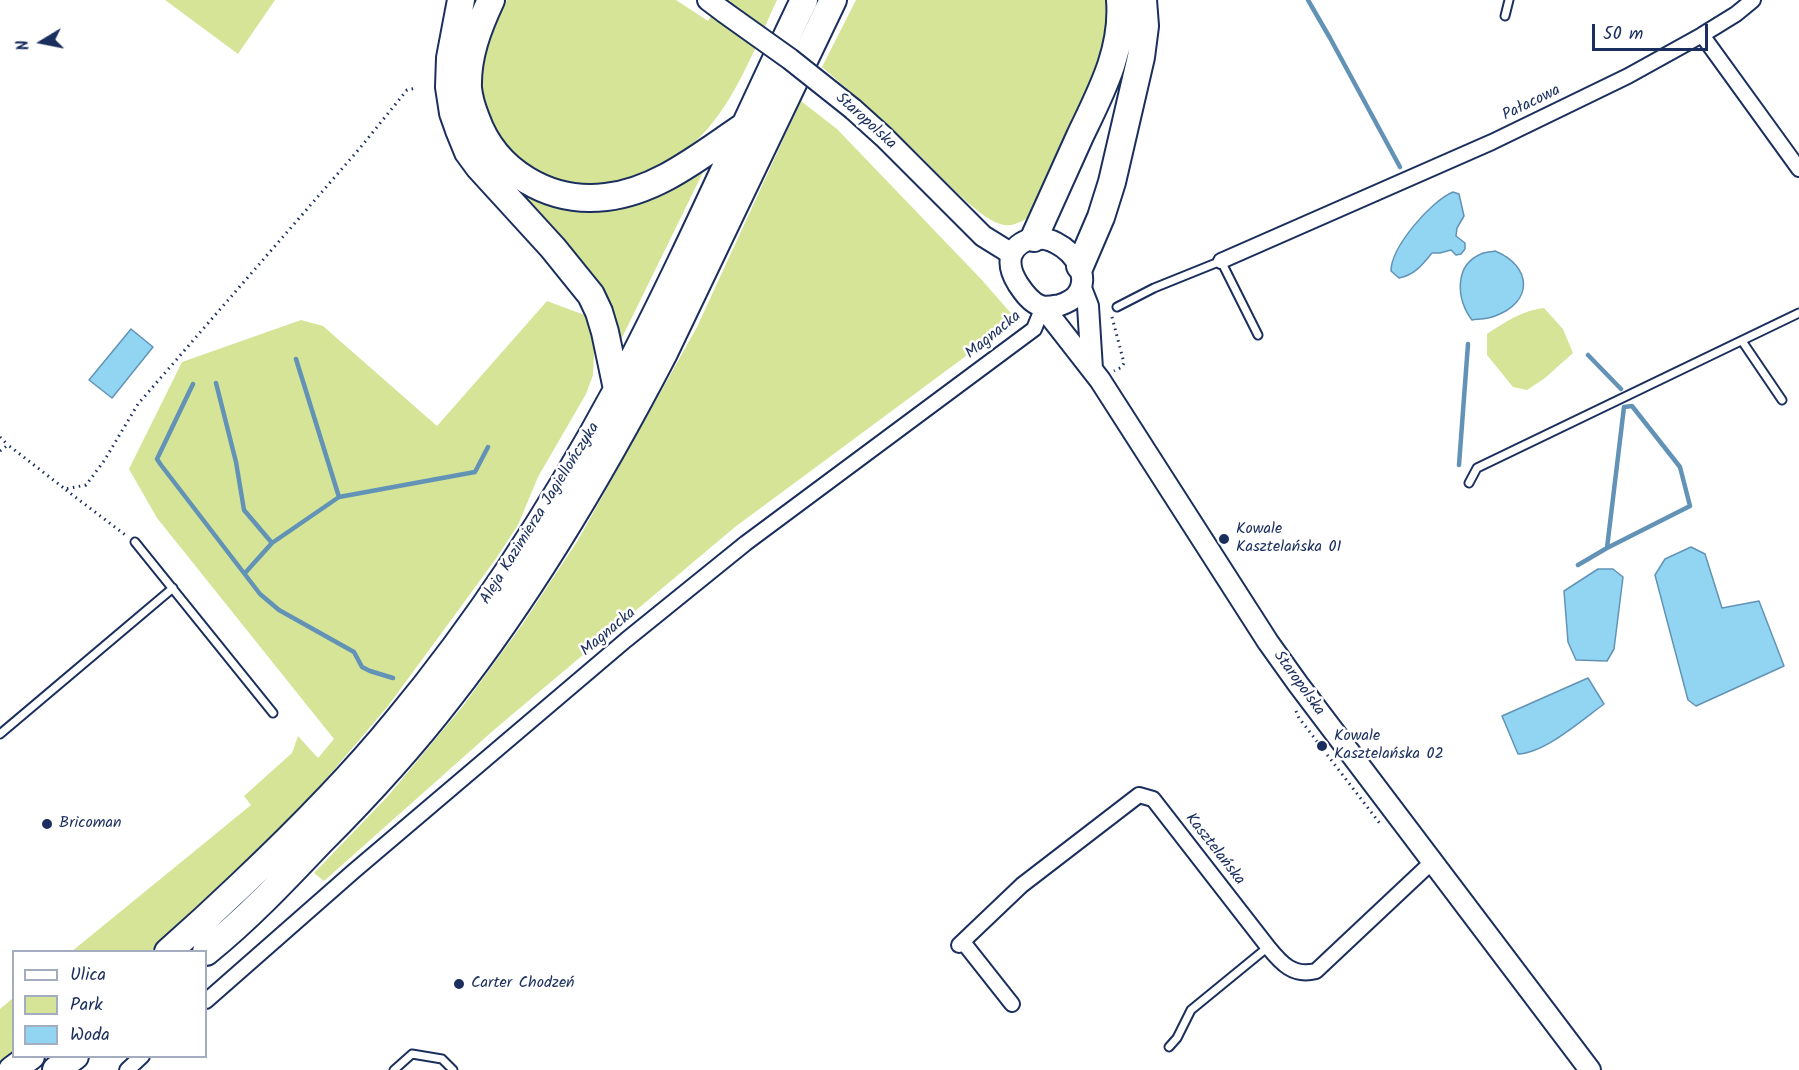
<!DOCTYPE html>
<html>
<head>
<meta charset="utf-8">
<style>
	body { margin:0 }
	#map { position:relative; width:1799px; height:1070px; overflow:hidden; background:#fff; font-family:Kalam,sans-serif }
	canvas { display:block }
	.legend { position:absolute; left:12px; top:950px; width:195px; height:108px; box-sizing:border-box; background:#fff; border:2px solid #a4acbf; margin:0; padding:8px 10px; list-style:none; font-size:18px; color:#1b2f5e }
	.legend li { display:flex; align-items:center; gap:12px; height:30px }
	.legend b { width:30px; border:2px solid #a4acbf }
	.north { position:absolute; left:12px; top:12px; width:60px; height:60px; -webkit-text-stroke:4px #fff; paint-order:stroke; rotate:260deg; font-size:16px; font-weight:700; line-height:24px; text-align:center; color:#1b2f5e }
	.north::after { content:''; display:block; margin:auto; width:21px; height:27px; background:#1b2f5e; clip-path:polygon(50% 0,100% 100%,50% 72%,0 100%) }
	.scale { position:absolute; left:1592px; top:24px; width:116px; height:27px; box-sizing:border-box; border:3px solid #1b2f5e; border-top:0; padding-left:8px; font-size:18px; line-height:21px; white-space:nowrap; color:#1b2f5e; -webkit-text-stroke:4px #fff; paint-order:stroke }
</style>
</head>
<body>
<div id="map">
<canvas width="1799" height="1070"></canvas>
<ul class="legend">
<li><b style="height:8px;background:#fff"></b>Ulica</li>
<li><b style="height:16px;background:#d6e497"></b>Park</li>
<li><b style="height:16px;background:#91d5f2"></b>Woda</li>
</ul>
<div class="north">N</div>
<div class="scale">50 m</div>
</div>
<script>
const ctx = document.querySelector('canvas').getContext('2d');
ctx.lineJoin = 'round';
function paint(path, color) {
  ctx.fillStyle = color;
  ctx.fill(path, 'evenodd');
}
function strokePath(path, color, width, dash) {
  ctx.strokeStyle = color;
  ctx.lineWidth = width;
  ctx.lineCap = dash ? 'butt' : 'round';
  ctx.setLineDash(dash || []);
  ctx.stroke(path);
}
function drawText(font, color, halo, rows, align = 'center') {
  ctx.font = font + ' Kalam,sans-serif';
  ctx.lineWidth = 5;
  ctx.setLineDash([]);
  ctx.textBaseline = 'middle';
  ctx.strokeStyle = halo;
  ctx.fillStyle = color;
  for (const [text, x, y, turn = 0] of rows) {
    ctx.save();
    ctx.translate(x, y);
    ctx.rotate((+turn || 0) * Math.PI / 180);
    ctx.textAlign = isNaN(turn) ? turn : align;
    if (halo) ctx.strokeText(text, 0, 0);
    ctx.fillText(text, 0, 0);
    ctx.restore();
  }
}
const green = new Path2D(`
	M165 0H275L238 54Z
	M507 0H676L708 21 720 0H777C756 45 735 103 699 138 663 172 597 200 548 179 511 163 483 126 480 84 479 79 478 72 478 66 480 55 489 29 494 19 497 12 503 6 507 0Z
	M856 0H1112L1108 50 1033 214C1023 221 1013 228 1000 224 976 217 934 168 914 150 884 121 853 94 822 67Z
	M801 101 837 129 981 279 1016 319 735 527 495 729 324 881 314 873 388 796 463 706 522 625 578 540 697 327Z
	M709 160 614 354 501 176 524 193 551 205 581 210Z
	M547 301 587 316 593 334 594 355 593 375 586 394 538 477 518 525 495 560 388 706 332 772 292 818 203 907 151 951 71 952 251 805 244 796 292 753 298 736 318 758 334 739 157 518 129 469 182 362 301 320 323 326 437 426Z
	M1544 308 1563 329 1573 353 1545 378 1527 390 1513 387 1487 355V334C1505 322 1523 310 1544 308Z
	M13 998V1054L0 1063V1009Z`);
const water = new Path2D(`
	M1453 192 1459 194 1464 216 1457 228 1456 236 1465 243V249L1461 254 1456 255 1451 250 1440 253H1432C1422 265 1415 275 1399 278L1391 271C1391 247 1431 201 1453 192Z
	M1495 251C1532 266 1534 302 1495 316 1488 319 1479 319 1472 320 1456 300 1454 265 1481 254 1485 252 1491 252 1495 251Z
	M131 329 153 347 112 398 89 380Z
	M1691 547 1705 554 1722 608 1759 601 1784 666 1696 706 1688 700 1655 575 1665 559Z
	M1598 569H1613L1623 577 1614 649 1607 661 1576 660 1568 642 1564 591Z
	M1588 678 1604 704C1582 720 1545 753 1518 754L1502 716Z`);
const stream = new Path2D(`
	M1308 0 1330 38 1400 167
	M1588 355 1621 389
	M296 359 339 497
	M216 383 236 462 244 510 272 543
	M193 384 157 459 161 465 260 594 279 610 354 652 362 667 370 671 393 678
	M1459 465 1468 344
	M1578 565 1607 548 1690 506 1680 467 1632 406 1624 407 1607 548
	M245 573 272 543 339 497 475 472 488 447`);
const path = new Path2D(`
	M1112 317 1124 363 1122 367 1114 371
	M0 437 8 445
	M0 451 8 445 65 489 86 485 104 461 138 404 360 148 407 90 416 88
	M66 490 128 537
	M1296 711 1299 718 1381 825`);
const service = new Path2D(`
	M1505 16 1509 0
	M1117 307 1154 288 1221 261 1258 335
	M1742 341 1782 400
	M1469 483 1477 468 1799 313
	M135 542 273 713
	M0 734 173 588
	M1169 1047 1177 1038 1191 1010 1268 947
	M394 1070 412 1054 442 1059 453 1070`);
const minor = new Path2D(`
	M1702 35 1799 169
	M1221 261 1492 142 1628 76 1702 35 1736 14 1753 0
	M963 942 1012 1004
	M959 945 1022 885 1139 795 1153 799 1268 947C1281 963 1293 977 1316 971L1432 862
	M206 1001 354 871 626 640 746 543 1034 329 1043 307
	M127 1070 142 1056`);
const secondary = new Path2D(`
	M708 0 724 12
	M853 109 884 137 983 236 1012 254
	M1034 238C1042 238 1049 239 1056 243 1074 252 1092 277 1076 296 1072 300 1066 303 1060 305 1054 306 1047 308 1041 306 1031 303 1024 293 1018 284 1005 263 1008 245 1034 238Z
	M1081 288 1088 306 1092 369
	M1043 307 1100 380 1268 642 1298 684 1590 1070`);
const motorway = new Path2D(`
	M461 0 450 58 449 87 453 113 459 130 468 152 479 167 553 248 591 295 599 312 605 332 617 389
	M491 0C478 28 467 56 468 88 469 98 472 108 476 118 495 172 550 204 606 197 658 191 701 155 743 127
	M1034 238C1049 204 1065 170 1080 136 1101 92 1124 50 1120 0
	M1080 266 1101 217 1112 182 1141 57 1145 26 1143 0
	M168 952C193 930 217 908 241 885 296 833 349 780 397 721 482 619 555 505 618 388 685 261 742 129 804 0
	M206 952C247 919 284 880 320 842 366 796 410 748 450 696 533 590 602 472 664 353L833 0
	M12 1070 31 1056
	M56 1070 75 1056`);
const secondaryBridge = new Path2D(`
	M724 12 790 59 853 109`);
const markers = [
	[1224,539,6,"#1b2f5e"],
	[1322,746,6,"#1b2f5e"],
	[47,824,6,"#1b2f5e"],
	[459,984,6,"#1b2f5e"]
];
const streetNames = [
	["Pałacowa",1532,104,-26],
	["Staropolska",865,122,42],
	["Magnacka",994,336,-39],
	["Aleja Kazimierza Jagiellończyka",541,514,-58],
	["Magnacka",609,633,-40],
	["Staropolska",1298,684,54],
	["Kasztelańska",1214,850,52]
];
const poiNames = [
	["Kowale",1236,530],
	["Kasztelańska 01",1236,548],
	["Kowale",1334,737],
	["Kasztelańska 02",1334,755],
	["Bricoman",59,824],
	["Carter Chodzeń",471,984]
];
paint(green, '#d6e497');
paint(water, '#91d5f2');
strokePath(water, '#6293b7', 1.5);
strokePath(stream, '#6293b7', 4.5);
strokePath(service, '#1b2f5e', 11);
strokePath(minor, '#1b2f5e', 18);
strokePath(secondary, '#1b2f5e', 24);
strokePath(motorway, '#1b2f5e', 30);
strokePath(path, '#1b2f5e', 3, [1.5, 4.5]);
strokePath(service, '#fff', 7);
strokePath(minor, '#fff', 14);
strokePath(secondary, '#fff', 20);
strokePath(motorway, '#fff', 26);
strokePath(secondaryBridge, '#1b2f5e', 24, []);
strokePath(secondaryBridge, '#fff', 20);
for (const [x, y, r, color] of markers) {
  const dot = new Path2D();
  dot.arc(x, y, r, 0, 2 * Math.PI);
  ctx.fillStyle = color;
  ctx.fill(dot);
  strokePath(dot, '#fff', 2);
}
drawText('16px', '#1b2f5e', '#fff', streetNames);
drawText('16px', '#1b2f5e', '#fff', poiNames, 'left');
</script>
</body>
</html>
